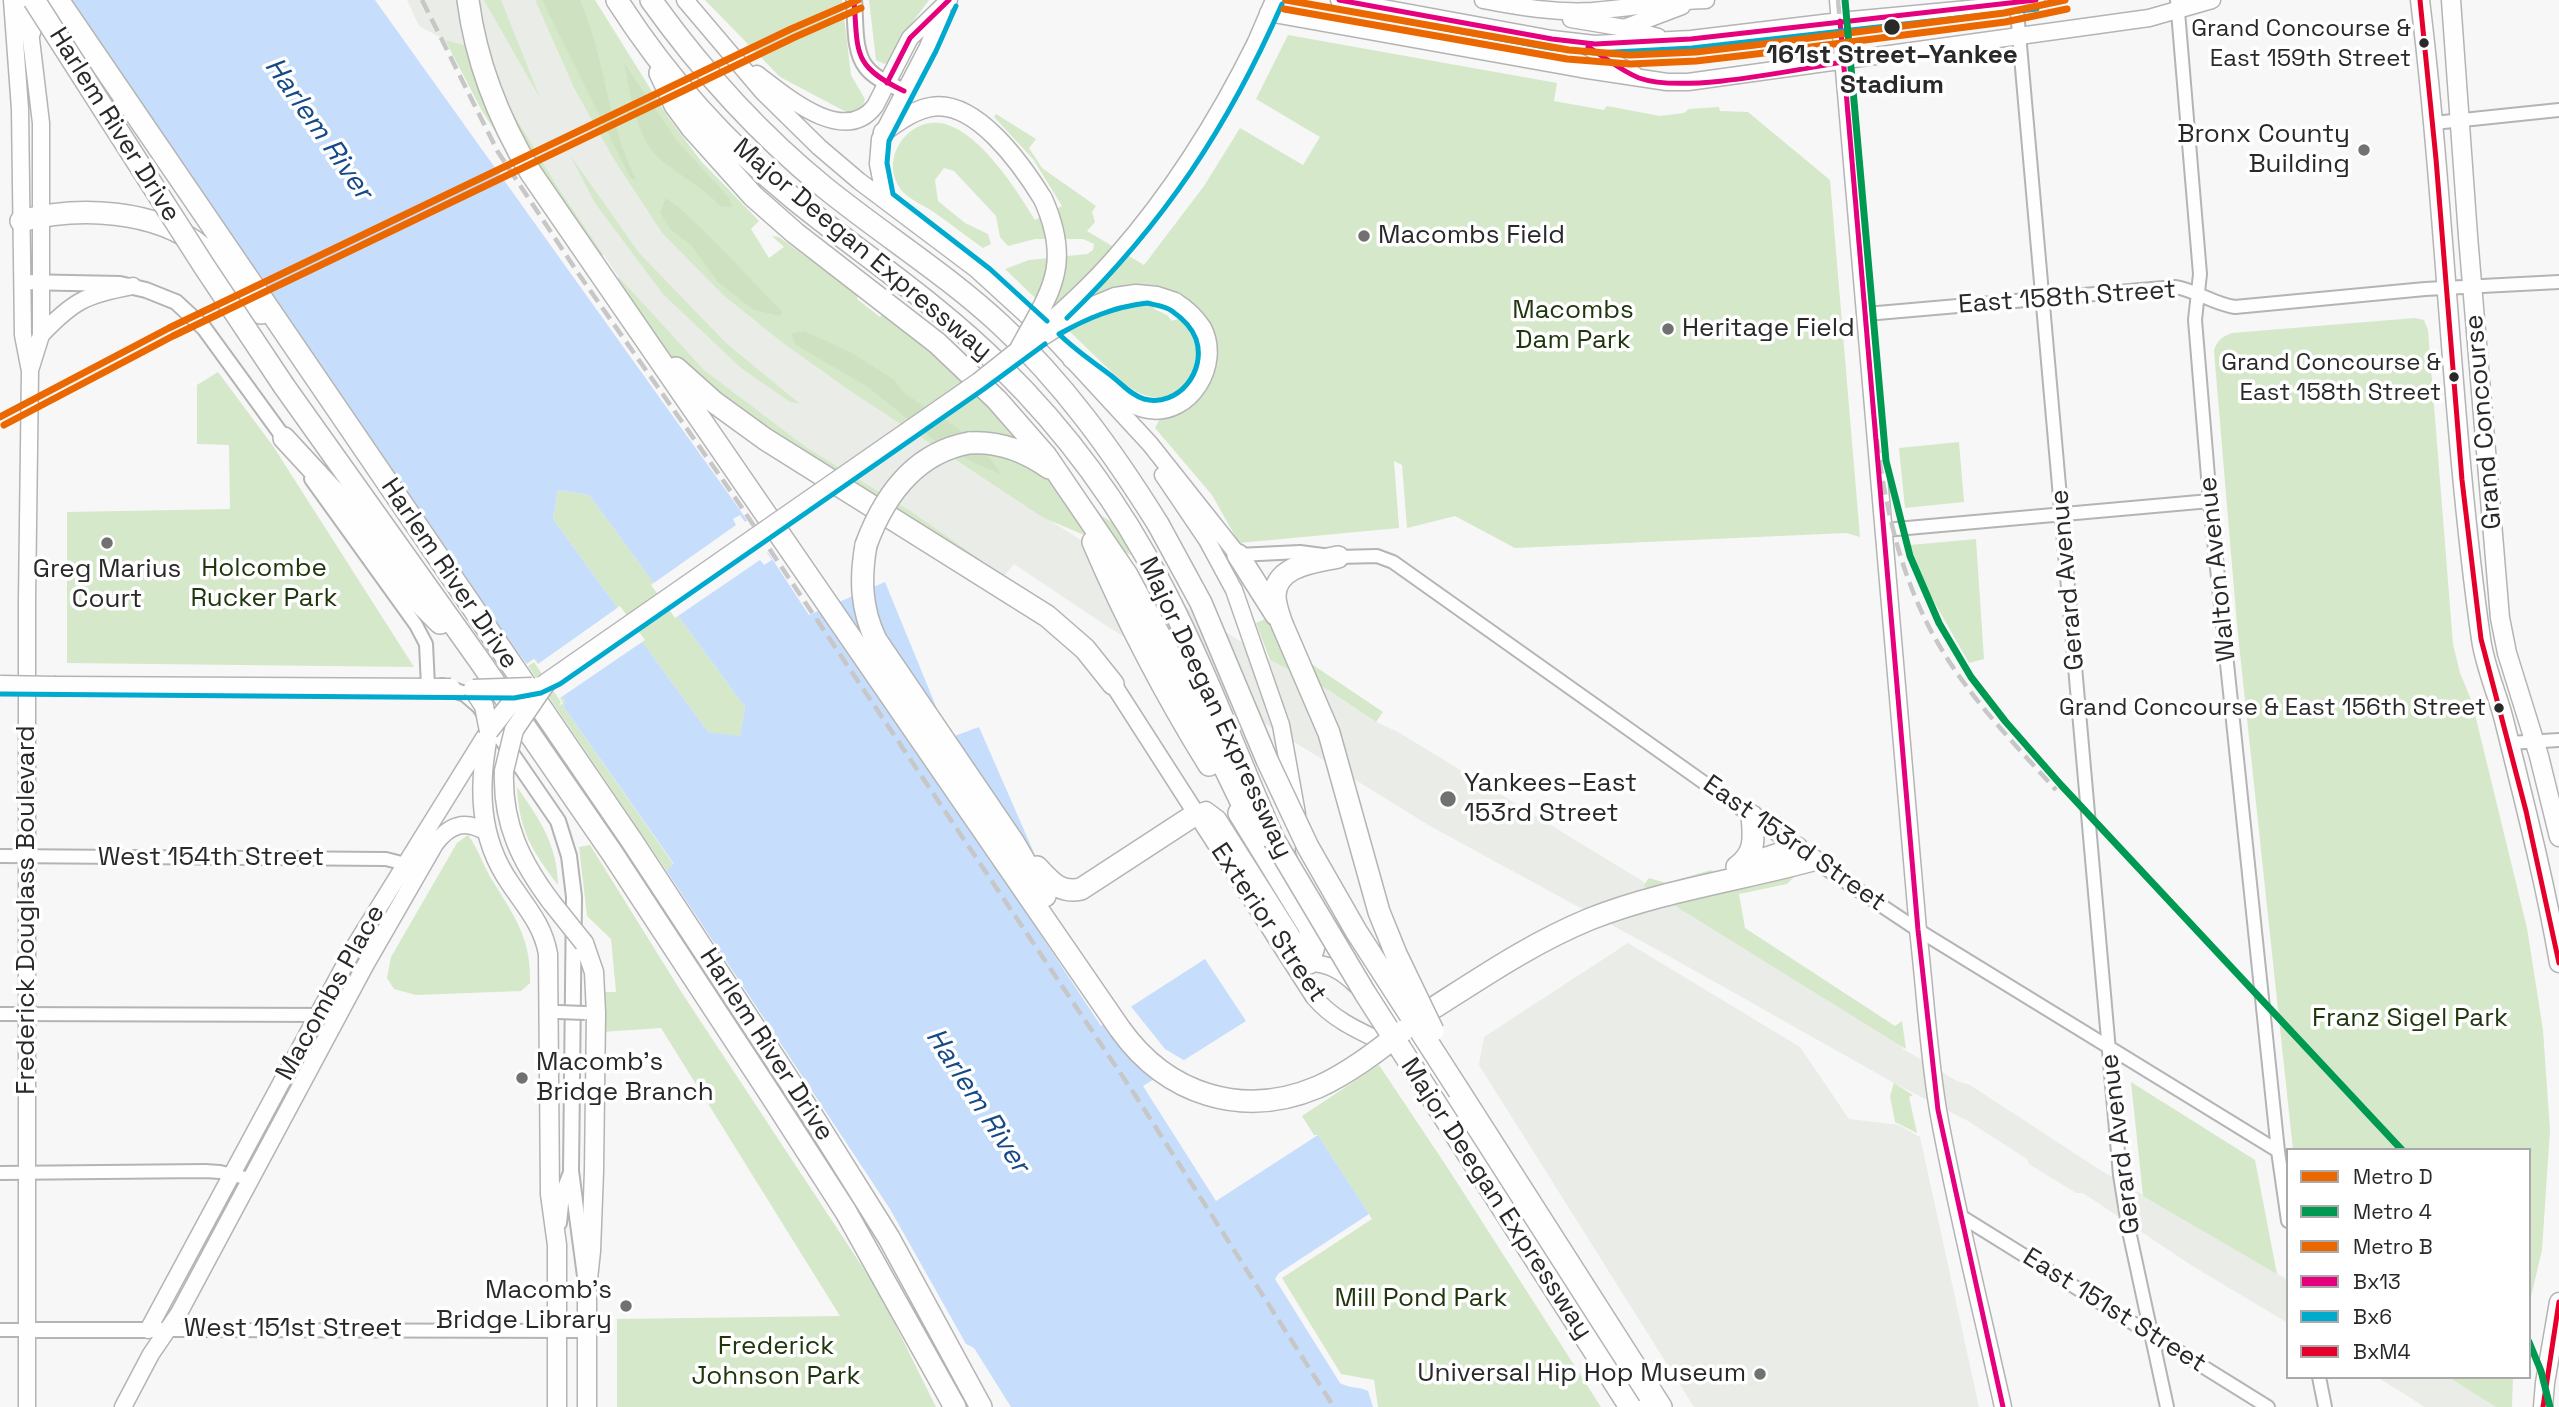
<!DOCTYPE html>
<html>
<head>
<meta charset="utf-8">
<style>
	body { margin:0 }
	#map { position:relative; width:2559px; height:1407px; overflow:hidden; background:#f7f7f7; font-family:"Space Grotesk",sans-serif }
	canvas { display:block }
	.legend { position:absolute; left:2286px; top:1148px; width:245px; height:231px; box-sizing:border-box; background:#fff; border:2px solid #a9a9a9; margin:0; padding:9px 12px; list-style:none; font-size:21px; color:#282928 }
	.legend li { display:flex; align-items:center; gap:14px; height:35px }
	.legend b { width:35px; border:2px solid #a9a9a9 }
</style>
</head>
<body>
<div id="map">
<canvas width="2559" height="1407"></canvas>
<ul class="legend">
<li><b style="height:9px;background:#eb6800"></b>Metro D</li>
<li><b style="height:9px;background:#009952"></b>Metro 4</li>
<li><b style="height:9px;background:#eb6800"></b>Metro B</li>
<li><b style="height:9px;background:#e5007d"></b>Bx13</li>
<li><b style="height:9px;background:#00a9ce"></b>Bx6</li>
<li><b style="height:9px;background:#e4002b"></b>BxM4</li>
</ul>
</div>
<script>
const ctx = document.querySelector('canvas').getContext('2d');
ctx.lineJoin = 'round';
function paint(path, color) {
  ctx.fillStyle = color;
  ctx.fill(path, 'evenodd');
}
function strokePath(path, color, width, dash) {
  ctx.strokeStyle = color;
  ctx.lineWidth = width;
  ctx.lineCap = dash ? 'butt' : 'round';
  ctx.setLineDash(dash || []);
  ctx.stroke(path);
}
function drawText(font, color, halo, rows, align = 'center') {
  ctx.font = font + ' "Space Grotesk",sans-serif';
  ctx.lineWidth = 7;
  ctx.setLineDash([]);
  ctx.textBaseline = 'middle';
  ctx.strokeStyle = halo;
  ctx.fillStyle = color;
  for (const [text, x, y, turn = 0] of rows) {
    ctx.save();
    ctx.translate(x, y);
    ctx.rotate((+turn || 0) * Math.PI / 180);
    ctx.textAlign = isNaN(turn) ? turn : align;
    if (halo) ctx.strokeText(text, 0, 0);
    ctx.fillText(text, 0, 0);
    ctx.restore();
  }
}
const built = new Path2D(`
	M407 0H535L574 88 613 158 662 233 723 295 779 340 961 464 1270 660 1330 691 1376 722 1398 732 1644 882 1643 886 1901 1045 1903 1049 1957 1081 1970 1085 2097 1168 2288 1280V1323L2194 1267 2083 1193H2076L2029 1164 2027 1159 1968 1121 1894 1083 1667 955 1430 826 1105 625 1014 564 1004 576 912 512 806 447 704 370 654 316 618 276 557 186 516 118 495 76 464 45 445 40 419 26Z
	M1628 943 1800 1047 1849 1119 1899 1125 1920 1137 1979 1407H1694L1479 1065 1484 1037Z
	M2377 1377H2448L2496 1407H2425Z`);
const green = new Path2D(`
	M484 0H501L540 98Z
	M535 0H595L668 117 701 161 759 221 751 229 769 258 784 247 772 236 779 237 858 295 857 299 880 317 896 297 1066 470 1102 516 1116 525 1131 555 1044 518 849 390 779 340 723 295 662 233 613 158 574 88Z
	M705 0H842L851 75 865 99 862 109 850 114 780 77Z
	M869 0H929L909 27 890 62 884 64 876 60Z
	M1288 35 1557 83 1554 101 1604 110 1607 106 1660 116 1684 113 1689 109 1719 107 1720 111 1748 112 1830 180 1860 537 1846 533 1515 548 1455 516 1407 528 1402 465 1394 461 1399 528 1239 543 1212 495 1155 428 1161 416C1169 414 1180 412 1187 407 1225 381 1224 328 1189 300 1182 293 1169 290 1160 286L1154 309 1167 315 1172 321 1183 317C1190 327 1196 335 1198 347 1203 373 1180 400 1153 397 1142 396 1132 389 1123 383L1005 269 1029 260 1087 254 1093 250 1094 244 1083 239H1035L1008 246 1000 237 996 216 954 171 944 168 935 180 938 201 965 223 988 234 991 244 983 248C967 237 951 224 935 213 926 206 912 201 904 193 875 161 909 114 945 124 981 134 1016 189 1035 220L1062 206 1033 159 994 117 996 114 1036 139 1029 148 1042 168 1096 206 1092 212 1095 222 1087 231 1144 265 1204 186 1240 128 1303 165 1320 137 1256 99Z
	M445 40 464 45 495 76 516 118 557 186 603 254 601 266 533 190 482 111Z
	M570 155 639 253 726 343 800 404 790 402 740 367 663 294 595 203Z
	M618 276 704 370 806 447 912 512 1004 576 1002 579 801 453 673 360 621 288Z
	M2415 318 2424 320 2428 330 2453 644 2460 673 2472 702 2527 928 2543 1030 2550 1130 2542 1250 2529 1305V1150H2293L2237 625 2214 351C2216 341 2222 337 2232 333Z
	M218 372 273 446 414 667 67 663V512L230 509 229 445 197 444V385Z
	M1959 442 1964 502 1905 508 1899 448Z
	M558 490 589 495 745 707 740 737 708 732 553 519Z
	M1976 539 1984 659 1969 663 1928 591 1910 545Z
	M1285 610 1310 663 1383 712 1376 722 1330 691 1270 660 1256 623Z
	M535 657 566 703 563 706 674 865 666 870 526 663Z
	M517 787C540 820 557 844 558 885 532 851 519 830 517 787Z
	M468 835C479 850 484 868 494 883 516 919 531 939 530 983L521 991 416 995 394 989 387 978 391 957 457 843Z
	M590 845 682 993 879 1292 936 1407H617V1319L840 1316 661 1028 602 1032 604 992H616L611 939 587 916 579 847Z
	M1711 870 1738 888 1794 877 1787 884 1739 894 1745 928 1895 1026 1902 1021 1906 1049 1643 886 1649 878 1666 883Z
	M1379 1065 1449 1170 1601 1407H1378L1374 1380 1341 1374 1282 1278 1372 1219 1318 1135H1314L1302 1116Z
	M2131 1082 2255 1160 2277 1274 2143 1196Z
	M1894 1083 1913 1095 1909 1097 1917 1133 1895 1122 1890 1096Z
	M2448 1377H2513L2512 1407H2496Z`);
const forest = new Path2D(`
	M542 0H580C605 58 607 123 636 179H631Z
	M624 63 678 142 730 199 732 207H721C704 187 681 177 661 160 635 138 631 93 624 63Z
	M666 198 684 212 719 246 782 312 779 316 752 309 718 282 691 245 670 229 660 212Z
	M804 331 852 353 894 380 904 393 956 427 992 461 1001 474 972 462 934 440 868 387 796 345 791 334Z`);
const water = new Path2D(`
	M72 0H375L740 510 809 615 885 582 949 738 979 727 1052 894 1025 911 1101 1026 1205 959 1246 1021 1143 1086 1216 1201 1318 1135 1369 1214 1279 1273 1275 1279 1340 1383C1350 1389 1358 1386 1368 1391L1373 1407H1011L974 1348 966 1344 890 1209 666 870 674 864 563 706 566 703 535 658 526 663 514 647ZM558 490 589 495 745 707 740 736 708 732 553 519Z`);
const pier = new Path2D(`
	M740 515 745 522 750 519 771 550 767 553 772 560 764 565 760 560 675 618 651 585 736 525 733 519Z
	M620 606 645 640 560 698 563 703 559 706 561 702 534 662 527 667 524 666 534 659 538 664Z
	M1129 1004 1165 1049 1187 1062 1157 1081 1137 1066 1103 1020Z`);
const minor = new Path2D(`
	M2016 0 2120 1175 2129 1231 2167 1407
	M2177 0 2200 274 2195 320 2210 501 2278 1151 2288 1221
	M2434 123 2559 110
	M1866 314 2175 287C2196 290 2213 304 2235 307L2425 289 2559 282
	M311 479 416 625 426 644 428 686
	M1885 530 2210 501
	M1238 555 1300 552 1338 557 1377 556 1393 562 1813 860 1918 930 2278 1151
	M2509 743 2559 740
	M0 856 386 859 413 866
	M0 1014 339 1015
	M0 1173 205 1171 220 1172 250 1179
	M1959 1215 2268 1407
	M0 1330H27
	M168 1330 587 1331
	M2319 1377 2325 1407`);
const tertiary = new Path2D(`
	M854 0C856 20 853 51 866 67 875 79 892 85 904 91
	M22 282 120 284 146 290 176 302 204 328 284 438
	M442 686 465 694 479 706 558 821 569 856 574 897 571 1171 585 1276
	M559 1223 562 1195 570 1175
	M27 1330H168`);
const secondary = new Path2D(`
	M12 0 20 109 23 335 30 371 27 600V1407
	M685 0 763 92 819 147 859 181 976 269 1055 341 1150 444 1238 555
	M1339 0 1552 39 1595 44 1691 39 1840 21 1989 7 2036 0
	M1483 0C1519 7 1555 13 1592 11 1630 8 1668 1 1706 0
	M1838 0 1918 930C1925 989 1928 1050 1938 1110 1956 1210 1981 1308 2003 1407
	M1268 13 1581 69 1667 82H1688L2149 18 2212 0
	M1571 19 1625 28 1658 37
	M1624 28 1682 6
	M19 31H30L41 123V335L31 367
	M1256 42 1274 0
	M1585 45 1635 75
	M757 74C786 96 844 147 875 106L910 38 949 0
	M885 199 878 164 880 139 928 47 942 11
	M41 335C74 300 86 295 133 286
	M1163 475 1207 540 1234 590 1281 725 1297 814
	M1113 684 1314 997C1335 1022 1364 1033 1393 1047
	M1196 814 1206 810 1218 819 1309 963
	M1304 850 1321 897 1408 1038
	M1309 963C1328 963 1342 971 1356 985
	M1401 1031 1423 1061 1645 1407
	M148 1330 356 944 487 733
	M123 1407 151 1354 179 1313 366 964 435 844C450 824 466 819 487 833`);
const primary = new Path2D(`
	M2420 0C2446 212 2451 427 2481 639 2485 667 2497 693 2504 720 2524 801 2545 881 2559 963
	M2451 0 2468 236 2500 618 2507 653 2539 756 2559 837
	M883 132C898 122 913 110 931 107 976 99 1022 165 1043 199
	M1072 359C1084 367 1096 375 1107 384 1120 394 1131 406 1148 409 1190 416 1221 364 1202 328 1195 317 1186 309 1175 302
	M546 683 753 539
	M56 686 442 688
	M489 731C478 784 478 837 510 883 526 907 543 925 548 954L550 1194 557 1245V1407
	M504 771C502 824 521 862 552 903
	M584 943 594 972 596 1013 594 1171 591 1251 587 1288V1407
	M2543 1407 2545 1383 2559 1302`);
const motorway = new Path2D(`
	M25 0 30 31
	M58 0 632 841 815 1120 889 1238 981 1407
	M468 0C476 62 499 120 531 173L1120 1029
	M617 0C664 74 726 143 794 199 863 255 938 304 1001 367 1065 430 1121 506 1162 586 1205 668 1237 756 1274 840
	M651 0C701 70 758 133 824 187 882 234 946 274 1000 324 1063 382 1113 452 1158 524
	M660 73 675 105 692 128 753 196 795 233 937 343 997 400 1046 456 1127 575 1167 649 1245 810 1257 823
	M21 221C78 206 156 209 203 248 217 260 227 275 238 289 245 298 253 305 261 313
	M676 368 714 402 765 439 1047 616 1085 649 1113 684
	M284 386 479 660 612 853 772 1097 846 1212 955 1407
	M284 438 332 490 413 596 440 623
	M969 443C998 441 1025 451 1049 468
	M1093 542C1126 619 1165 694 1209 765
	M866 545C860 579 861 609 876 640L1014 843 1045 896
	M1238 555 1276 615
	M1282 624C1279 615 1275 605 1275 596 1275 565 1316 562 1338 557
	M1239 813 1309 927 1314 946 1309 963
	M1758 861 1797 848
	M1037 867C1050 881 1060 894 1081 889L1196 814
	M1737 867C1756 853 1754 838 1752 816
	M1435 1007C1485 975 1534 942 1590 919 1661 891 1739 880 1813 860
	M1459 1091 1661 1407`);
const rail = new Path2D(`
	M422 0 498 152 578 273 736 499 1137 1098 1334 1407
	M1838 0C1847 100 1855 201 1864 301 1874 413 1877 525 1929 627 1961 689 2010 739 2056 790`);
const minorBridge = new Path2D(`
	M558 1012 585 1013`);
const secondaryBridge = new Path2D(`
	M1036 334C1064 309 1092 284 1116 256 1173 191 1218 119 1256 42`);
const primaryBridge = new Path2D(`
	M1018 351C1050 292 1073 266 1043 199
	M753 539 979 382 1018 351 1086 309 1115 297 1136 294 1157 296 1175 302
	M0 685 56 686
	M442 688H451
	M473 689 532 687
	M473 689 484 706 489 731
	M489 731 511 703 540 686
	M504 771 514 730 546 683
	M552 903 584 943`);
const motorwayBridge = new Path2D(`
	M34 0 204 266 284 386
	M1158 524 1201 603 1267 760 1308 847 1356 931 1459 1091
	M866 545C884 496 915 453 969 443
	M1282 624 1329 733 1379 912 1396 954 1433 1031
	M1274 840 1365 993 1630 1407
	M1120 1029C1167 1095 1243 1119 1318 1087 1349 1073 1376 1052 1403 1031`);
const bus1 = new Path2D(`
	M854 0C858 53 852 66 904 91
	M1339 0 1552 39 1595 44 1691 39 2036 0
	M1840 21 1918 930 1938 1110 2003 1407
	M1588 47C1605 57 1621 71 1639 78 1684 94 1793 70 1843 62
	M887 83 910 38 949 0`);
const bus2 = new Path2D(`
	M956 6 936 51 889 141 887 163 893 194 990 269 1047 321
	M1337 9 1550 48 1595 53 1692 48 2037 9
	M1147 303C1155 305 1166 306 1172 311 1182 318 1192 328 1196 339 1207 371 1178 408 1144 399 1130 395 1120 382 1109 374 1092 361 1075 350 1059 334 1088 318 1114 307 1147 303Z
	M1067 318C1164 224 1228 127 1282 4
	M0 694 514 698 541 693 560 684 984 389 1045 344`);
const bus3 = new Path2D(`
	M2420 0 2436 159 2462 480 2481 639 2526 811 2559 963
	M2543 1407 2559 1302`);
const metro1 = new Path2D(`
	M1286 0 1569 50 1630 55 1696 52 1755 45 2004 13 2065 0
	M0 417 169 328 791 29 858 0`);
const metro2 = new Path2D(`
	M1845 0 1886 461 1910 556 1939 623 1971 677 2005 721 2061 785 2402 1150
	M2529 1342 2541 1371 2550 1407`);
const metro3 = new Path2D(`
	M1284 9 1567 59 1630 64 1696 61 1756 54 2005 22 2067 9
	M4 425 173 336 795 37 861 8`);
const markers = [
	[1892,27,9,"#282928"],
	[2424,43,6,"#282928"],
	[2364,150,7,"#707170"],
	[1364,236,7,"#707170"],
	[1668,329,7,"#707170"],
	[2454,377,6,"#282928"],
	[107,543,7,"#707170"],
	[2499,708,6,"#282928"],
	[1448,799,9,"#707170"],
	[522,1078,7,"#707170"],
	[626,1306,7,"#707170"],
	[1760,1374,7,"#707170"]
];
const busNames = [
	["Grand Concourse &",2411,29],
	["East 159th Street",2411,59],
	["Grand Concourse &",2441,363],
	["East 158th Street",2441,393],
	["Grand Concourse & East 156th Street",2486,708]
];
const stopNames = [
	["161st Street–Yankee",1892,56],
	["Stadium",1892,86]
];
const streetNames = [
	["Harlem River Drive",114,125,58],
	["Major Deegan Expressway",862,250,40],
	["East 158th Street",2067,298,-4],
	["Grand Concourse",2484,422,-95],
	["Walton Avenue",2218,569,-96],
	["Harlem River Drive",449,574,56],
	["Gerard Avenue",2068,580,-95],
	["Major Deegan Expressway",1215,708,65],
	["East 153rd Street",1794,844,35],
	["West 154th Street",211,858],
	["Frederick Douglass Boulevard",27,910,-90],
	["Exterior Street",1268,923,56],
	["Macombs Place",331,993,-61],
	["Harlem River Drive",766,1045,57],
	["Gerard Avenue",2121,1144,-97],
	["Major Deegan Expressway",1496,1199,57],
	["East 151st Street",2114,1311,32],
	["West 151st Street",293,1329]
];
const poiNames = [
	["Bronx County",2350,135,"right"],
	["Building",2350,165,"right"],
	["Macombs Field",1378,236],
	["Heritage Field",1682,329],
	["Greg Marius",107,570,"center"],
	["Court",107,600,"center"],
	["Yankees–East",1464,784],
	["153rd Street",1464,814],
	["Macomb's",536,1063],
	["Bridge Branch",536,1093],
	["Macomb's",612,1291,"right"],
	["Bridge Library",612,1321,"right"],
	["Universal Hip Hop Museum",1746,1374,"right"]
];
const parkNames = [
	["Macombs",1573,311],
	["Dam Park",1573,341],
	["Holcombe",264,569],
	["Rucker Park",264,599],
	["Franz Sigel Park",2410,1019],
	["Mill Pond Park",1421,1299],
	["Frederick",776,1347],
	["Johnson Park",776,1377]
];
const waterNames = [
	["Harlem River",318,129,55],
	["Harlem River",977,1101,57]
];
paint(built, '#e9ece7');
paint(green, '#d5e8c9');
paint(forest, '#cee2c2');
paint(water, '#c7ddfc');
paint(pier, '#f7f7f7');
strokePath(minor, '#b3b4b3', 16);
strokePath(tertiary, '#b3b4b3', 18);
strokePath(secondary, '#b3b4b3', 19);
strokePath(primary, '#b3b4b3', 21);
strokePath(motorway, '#b3b4b3', 24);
strokePath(minor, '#fefefe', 12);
strokePath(tertiary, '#fefefe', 14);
strokePath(secondary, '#fefefe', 16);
strokePath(primary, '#fefefe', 18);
strokePath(motorway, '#fefefe', 21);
strokePath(rail, '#c7c7c7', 4.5, [14, 7]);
strokePath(minorBridge, '#b3b4b3', 16, []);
strokePath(secondaryBridge, '#b3b4b3', 19, []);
strokePath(primaryBridge, '#b3b4b3', 21, []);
strokePath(motorwayBridge, '#b3b4b3', 24, []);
strokePath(minorBridge, '#fefefe', 12);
strokePath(secondaryBridge, '#fefefe', 16);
strokePath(primaryBridge, '#fefefe', 18);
strokePath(motorwayBridge, '#fefefe', 21);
strokePath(bus1, '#e5007d', 5);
strokePath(bus2, '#00a9ce', 5);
strokePath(bus3, '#e4002b', 5);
strokePath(metro1, '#eb6800', 7);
strokePath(metro2, '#009952', 7);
strokePath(metro3, '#eb6800', 7);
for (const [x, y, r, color] of markers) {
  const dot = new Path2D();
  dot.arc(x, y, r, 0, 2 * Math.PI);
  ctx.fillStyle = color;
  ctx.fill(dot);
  strokePath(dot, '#fff', 2.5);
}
drawText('24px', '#282928', '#fff', busNames, 'right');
drawText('bold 26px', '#282928', '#fff', stopNames);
drawText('26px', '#282928', '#fff', streetNames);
drawText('26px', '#282928', '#fff', poiNames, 'left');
drawText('26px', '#20370e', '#fff', parkNames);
drawText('italic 28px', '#164988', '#fff', waterNames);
</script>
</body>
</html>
